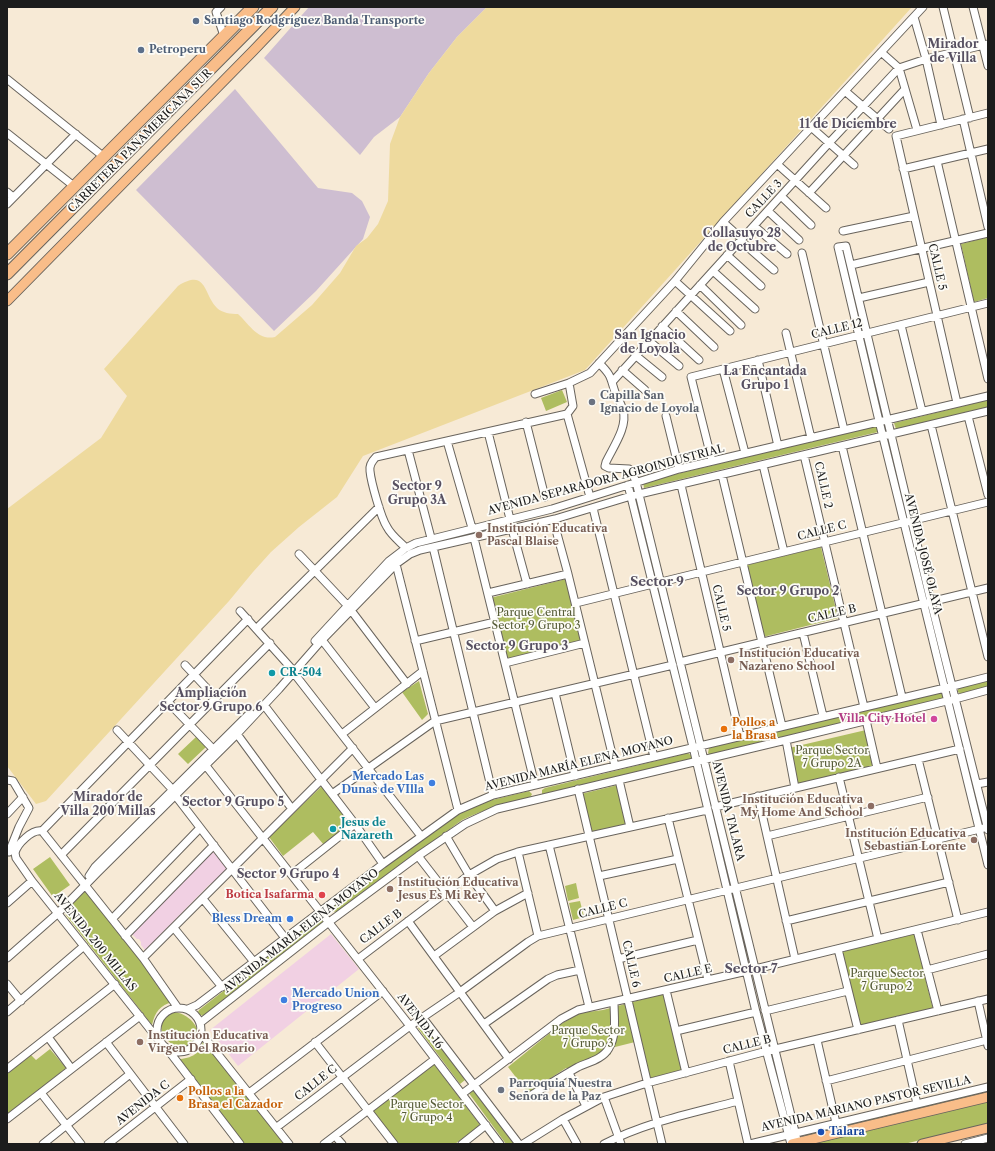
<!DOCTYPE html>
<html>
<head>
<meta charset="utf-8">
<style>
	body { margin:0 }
	#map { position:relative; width:995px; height:1151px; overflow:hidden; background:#f7ead6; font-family:"Libre Caslon Text",serif }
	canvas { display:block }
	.frame { position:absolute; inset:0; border:8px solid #1c1c1c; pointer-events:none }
</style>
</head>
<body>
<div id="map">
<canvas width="995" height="1151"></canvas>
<div class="frame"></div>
</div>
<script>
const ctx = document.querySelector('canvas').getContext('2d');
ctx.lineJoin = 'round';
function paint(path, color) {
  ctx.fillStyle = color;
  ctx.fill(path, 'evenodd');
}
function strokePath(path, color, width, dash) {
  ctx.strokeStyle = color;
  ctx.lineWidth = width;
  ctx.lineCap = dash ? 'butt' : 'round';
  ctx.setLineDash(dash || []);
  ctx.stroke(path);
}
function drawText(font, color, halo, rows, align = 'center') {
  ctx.font = font + ' "Libre Caslon Text",serif';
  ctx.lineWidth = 3.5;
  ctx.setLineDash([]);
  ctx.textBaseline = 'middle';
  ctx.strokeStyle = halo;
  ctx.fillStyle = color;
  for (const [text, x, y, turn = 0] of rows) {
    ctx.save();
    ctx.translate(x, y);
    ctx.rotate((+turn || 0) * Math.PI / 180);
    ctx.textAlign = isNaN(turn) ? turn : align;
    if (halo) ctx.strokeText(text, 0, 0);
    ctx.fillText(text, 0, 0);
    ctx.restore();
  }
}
const built = new Path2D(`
	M212 851 229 869 213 884 211 883 145 950 141 945V942L139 939H137L131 933Z
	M331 934 359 969 238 1066 210 1030Z`);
const industrial = new Path2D(`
	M309 7H487L457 37 429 73 400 117 374 137 360 155 264 58Z
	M235 89 318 188 352 193 362 201 370 217 363 239 316 291 274 331 203 258 136 190Z`);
const green = new Path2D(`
	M988 237V298L974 302 961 244Z
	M562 390 567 402 546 411 541 398Z
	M988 400V407L896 429 894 423Z
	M876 426 878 432 644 488 643 482Z
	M821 547 838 618 763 637 747 565Z
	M566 579 581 641 506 660 490 598Z
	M988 680V688L961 694 958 692V687Z
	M419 681 428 714 422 720 402 692Z
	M942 691 946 694 943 699 710 755 708 753 709 748Z
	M866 730 874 766 798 784 789 748Z
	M196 737 206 747 188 764 178 754Z
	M688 753 692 756V758L689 760 544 795 542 794V790L545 788Z
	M323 785 351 825 324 845 313 832 283 856 269 837Z
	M618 785 627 825 591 834 581 794Z
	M529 791 532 794 530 798C507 804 484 809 462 820L337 912 331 911 330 907 456 815 484 802Z
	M50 857 70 885 53 897 33 869Z
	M576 883 579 898 568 901 565 886Z
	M84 891H86L173 1002C160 1005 155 1012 152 1025L66 915 65 911 81 892Z
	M580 901 584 917 573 920 569 903Z
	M321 915 324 922 204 1016 200 1015 198 1012 199 1010Z
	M914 934 933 1009 859 1027 841 952Z
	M666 993 683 1070 649 1079 639 1041 611 1048V1054L577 1070 566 1068 528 1093 508 1067 561 1024 580 1013 603 1010Z
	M171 1012C186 1011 205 1028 195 1042 179 1063 144 1024 171 1012Z
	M424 1024 465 1080 460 1084 418 1028Z
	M203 1039 284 1144H244L178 1059C191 1059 202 1053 203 1039Z
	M50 1049 66 1068 9 1114 7 1112V1074L31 1055 36 1060Z
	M434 1064 480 1125 455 1144H398L372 1111Z
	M474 1088 515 1144H506L468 1092Z
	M988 1089V1094L805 1138 804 1133Z
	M988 1101V1124L904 1144H808Z`);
const sand = new Path2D(`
	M487 7H912L585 370 363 456 337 497 299 527 271 552 253 572 229 601 46 801 36 804 7 766V509L101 438 127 396 104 369 178 286C207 268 203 294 217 308 222 313 231 314 238 314 249 324 258 341 275 337L312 305 340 273 356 246 367 238 378 224 388 201 390 144 400 117 429 73 457 37Z`);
const minor = new Path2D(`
	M221 7 216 12 224 36
	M943 7 970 118
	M973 7 988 66
	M914 17 926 59 941 125
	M881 52 899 68 917 130
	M7 79 104 157
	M845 91 889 129
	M963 119 988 227
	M811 127 854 165
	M7 133 75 187
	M937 161 988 379
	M777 164 826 208
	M903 169 988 149
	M7 192 13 197
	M809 193 905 89
	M781 196 811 225
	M7 204 76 134
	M768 211 799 240
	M723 222 742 239
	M754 226 787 254
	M843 231 914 216
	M741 241 774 270
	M802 253 844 430
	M727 255 761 286
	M851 265 988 233
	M713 271 755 309
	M675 281 730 331
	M700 285 741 325
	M859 298 929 282
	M676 311 714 347
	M901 325 922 411
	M662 326 699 360
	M786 333 811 438
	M649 341 679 366
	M635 355 662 377
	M758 360 778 446
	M599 363C612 376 610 377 615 392 618 398 621 404 623 410 628 427 613 447 606 462L605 466 609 468 629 469 632 472 636 482 798 1144
	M723 369 745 453
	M622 370 645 390
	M613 381 829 143 899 68 926 59 988 44
	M535 394 569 383 590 373 675 281 723 222 923 7
	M957 403 896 136 988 113
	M567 414 590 497
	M666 416 679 469
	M968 416 988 495
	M526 422 545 497
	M931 425 988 657
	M488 432 510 519
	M447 441 472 528
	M842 446 902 697
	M408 450 431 538
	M804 455 864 707
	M712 461 691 377 988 303
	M763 465 784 552
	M722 475 782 726
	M628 485 693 747 756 1012 791 1144
	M681 485 740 736
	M593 508 654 757
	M512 529 527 584
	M556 530 568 574 615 766
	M474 538 535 785
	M433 547 493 795
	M406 548C399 541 391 535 387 527 381 518 371 482 370 471 369 465 372 461 376 457L567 414 573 406 569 383
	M299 554 347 605 407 684
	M396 564 458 810
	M661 582 988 502
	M488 593 568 574
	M576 603 653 584
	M240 611 291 668 293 672 421 836
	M257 628 379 507
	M803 633 823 716
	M322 640 375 708
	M315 641 389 561 406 548 416 543 552 509 679 469 988 396
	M415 641 495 622
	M680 662 988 588
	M505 663 585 643
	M185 665 216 698
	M555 693 575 776
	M168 702 213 749
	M264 705 355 824 383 864
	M866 720 877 768
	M117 730 172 789
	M237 734 292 809
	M342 734 423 671
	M786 740 795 788
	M918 759 958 920
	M203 762 410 1026 500 1144
	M839 777 878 939
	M7 780 13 781 29 808 19 827 9 852
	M619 780 630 827
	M977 784 988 782
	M578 789 662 1144
	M332 794 435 721 673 665
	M175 795 285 938
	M758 796 795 959
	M715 807 960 749
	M7 814 23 797
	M668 818 708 980
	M988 830 931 602 846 246 838 247 879 421 988 865
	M42 831 143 958 178 1008
	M446 836 469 875 495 911
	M767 836 928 797
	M549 845 589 1007
	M518 852 538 936
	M15 853C17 844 32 829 42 831L248 619
	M15 853 16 858 32 881 161 1043
	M61 855 270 643
	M418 856 473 927
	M292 874 355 824
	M89 876 95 867 250 713
	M599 876 678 859
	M203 899 254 962
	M7 903 32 881
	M112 919 200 828
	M408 921 509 1059
	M786 921 949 882
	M174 928 222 987
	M917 930 938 1011
	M125 936 214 845
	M838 949 858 1030
	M434 956 495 911 528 893
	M7 958 57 914 98 872 237 734 279 689 321 641 396 564 410 554 420 550 555 519 631 496 988 411
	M143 958 353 748
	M358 959 469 875 497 859 518 852 707 810
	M618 959 698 940
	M927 970 988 954
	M7 984 21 1001
	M666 990 686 1073
	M978 1001 988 1046
	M157 1030a22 22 0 1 1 44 0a22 22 0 1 1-44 0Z
	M188 1009 197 1005 383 864 458 810 493 795 945 688 988 677
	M765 1011 848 991
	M7 1012 84 946
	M423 1018 519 1144
	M898 1020 917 1104
	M200 1023 329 922 418 856 465 824 497 809 786 740 955 699 988 690
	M484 1024 548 979 557 975 580 970
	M676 1031 756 1012
	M201 1033 289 1144
	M48 1037 71 1068
	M817 1040 836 1123
	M106 1042 184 1144
	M315 1042 394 1144
	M168 1050 240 1144
	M729 1061 748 1144
	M7 1069 115 984
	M569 1073 586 1106
	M826 1081 987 1040
	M41 1093 81 1144
	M249 1093 383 991
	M462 1094 561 1019 578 1010 747 971 988 912
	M530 1096C546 1086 562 1076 578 1067 589 1062 603 1059 609 1048 617 1035 614 1016 614 1002
	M604 1097 621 1144
	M7 1119 140 1016
	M563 1119 577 1144
	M277 1127 410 1026 460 992 528 942 538 936 984 828
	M335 1136 342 1144
	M43 1144 130 1074
	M108 1144 191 1079
	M324 1144 435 1059
	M462 1144 486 1125
	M523 1144 563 1119 604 1097 647 1083 767 1051 988 999
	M604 1144C646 1122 693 1113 738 1101
	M750 1144 988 1087
	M965 1144 988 1138`);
const major = new Path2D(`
	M7 301 253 51 295 7
	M792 1144 988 1097
	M922 1144 988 1128`);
const highway = new Path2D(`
	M7 254 253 7
	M7 274 272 7`);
const markers = [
	[196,21,4,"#5c6f8a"],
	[141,50,4,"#5c6f8a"],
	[592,402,4,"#6b7280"],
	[479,535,4,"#8d6e63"],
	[731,660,4,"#8d6e63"],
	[272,673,4,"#0f9aa8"],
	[934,719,4,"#d1479c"],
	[724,729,4,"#e8710a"],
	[432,783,4,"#3f7fe0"],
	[871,806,4,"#8d6e63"],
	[333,829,4,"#0f9aa8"],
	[974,840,4,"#8d6e63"],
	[390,889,4,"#8d6e63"],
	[322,895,4,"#e0444e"],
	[290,919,4,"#3f7fe0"],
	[284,1000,4,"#3f7fe0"],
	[140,1042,4,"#8d6e63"],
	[501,1090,4,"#6b7280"],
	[180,1098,4,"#e8710a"],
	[821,1132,4,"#1a4fb4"]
];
const serviceNames = [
	["Santiago Rodgríguez Banda Transporte",204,21],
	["Petroperu",149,50]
];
const streetNames = [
	["CARRETERA PANAMERICANA SUR",140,141,-45],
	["CALLE 3",764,199,-47],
	["CALLE 5",937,267,77],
	["CALLE 12",837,329,-14],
	["AVENIDA SEPARADORA AGROINDUSTRIAL",606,480,-15],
	["CALLE 2",823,485,77],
	["CALLE C",822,531,-14],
	["AVENIDA JOSÉ OLAYA",923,554,76],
	["CALLE 5",721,608,77],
	["CALLE B",832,614,-13],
	["AVENIDA MARÍA ELENA MOYANO",579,764,-14],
	["AVENIDA TALARA",728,811,76],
	["CALLE C",603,909,-14],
	["CALLE B",381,927,-37],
	["AVENIDA MARÍA ELENA MOYANO",301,931,-38],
	["AVENIDA 200 MILLAS",95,942,51],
	["CALLE 6",631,964,77],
	["CALLE E",688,974,-13],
	["AVENIDA 16",420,1021,52],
	["CALLE B",747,1045,-14],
	["CALLE C",316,1083,-38],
	["AVENIDA C",143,1103,-38],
	["AVENIDA MARIANO PASTOR SEVILLA",866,1104,-13]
];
const worshipNames = [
	["Capilla San",600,396],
	["Ignacio de Loyola",600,409],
	["Parroquia Nuestra",509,1084],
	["Señora de la Paz",509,1097]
];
const educationNames = [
	["Institución Educativa",487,529],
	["Pascal Blaise",487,542],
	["Institución Educativa",739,654],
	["Nazareno School",739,667],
	["Institución Educativa",863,800,"right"],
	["My Home And School",863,813,"right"],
	["Institución Educativa",966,834,"right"],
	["Sebastian Lorente",966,847,"right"],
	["Institución Educativa",398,883],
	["Jesus Es Mi Rey",398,896],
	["Institución Educativa",148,1036],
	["Virgen Del Rosario",148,1049]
];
const parkNames = [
	["Parque Central",536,613],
	["Sector 9 Grupo 3",536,626],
	["Parque Sector",832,751],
	["7 Grupo 2A",832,764],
	["Parque Sector",887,974],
	["7 Grupo 2",887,987],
	["Parque Sector",588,1031],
	["7 Grupo 3",588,1044],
	["Parque Sector",427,1105],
	["7 Grupo 4",427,1118]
];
const cultureNames = [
	["CR-504",280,673],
	["Jesus de",341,823],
	["Nazareth",341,836]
];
const hotelNames = [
	["Villa City Hotel",926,719]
];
const foodNames = [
	["Pollos a",732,723],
	["la Brasa",732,736],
	["Pollos a la",188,1092],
	["Brasa el Cazador",188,1105]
];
const shopNames = [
	["Mercado Las",424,777],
	["Dunas de VIlla",424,790],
	["Bless Dream",282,919],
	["Mercado Union",292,994,"left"],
	["Progreso",292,1007,"left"]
];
const healthNames = [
	["Botica Isafarma",314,895]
];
const transitNames = [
	["Talara",829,1132]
];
const neighbourhoodNames = [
	["Mirador",953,45],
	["de Villa",953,59],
	["11 de Diciembre",848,125],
	["Collasuyo 28",742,234],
	["de Octubre",742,248],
	["San Ignacio",650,336],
	["de Loyola",650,350],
	["La Encantada",765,372],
	["Grupo 1",765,386],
	["Sector 9",417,487],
	["Grupo 3A",417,501],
	["Sector 9 Grupo 2",788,592],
	["Sector 9 Grupo 3",517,647],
	["Ampliación",211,694],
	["Sector 9 Grupo 6",211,708],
	["Mirador de",108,798],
	["Villa 200 Millas",108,812],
	["Sector 9 Grupo 5",233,803],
	["Sector 9 Grupo 4",288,875]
];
const quarterNames = [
	["Sector 9",657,582],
	["Sector 7",751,969]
];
paint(built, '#f1d0e3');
paint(industrial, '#cebed1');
paint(green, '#aebd60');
paint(sand, '#eeda9e');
strokePath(minor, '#69645d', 9);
strokePath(major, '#69645d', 11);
strokePath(highway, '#69645d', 13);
strokePath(minor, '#fff', 7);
strokePath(major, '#f9bd89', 9);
strokePath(highway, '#f9bd89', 11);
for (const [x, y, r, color] of markers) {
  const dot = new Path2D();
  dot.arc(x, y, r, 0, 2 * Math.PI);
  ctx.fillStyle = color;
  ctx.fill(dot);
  strokePath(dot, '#fdfcf7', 1.5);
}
drawText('bold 11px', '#4e5e75', '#fdfcf7', serviceNames, 'left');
drawText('11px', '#1c1c1c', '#fdfcf7', streetNames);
drawText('bold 11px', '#5b616d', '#fdfcf7', worshipNames, 'left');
drawText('bold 11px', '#785e54', '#fdfcf7', educationNames, 'left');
drawText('11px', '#565c37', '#fdfcf7', parkNames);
drawText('bold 11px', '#0d838f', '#fdfcf7', cultureNames, 'left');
drawText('bold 11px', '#b23c85', '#fdfcf7', hotelNames, 'right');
drawText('bold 11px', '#c56008', '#fdfcf7', foodNames, 'left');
drawText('bold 11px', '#366cbe', '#fdfcf7', shopNames, 'right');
drawText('bold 11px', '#be3a42', '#fdfcf7', healthNames, 'right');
drawText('bold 11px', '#164399', '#fdfcf7', transitNames, 'left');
drawText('bold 12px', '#575061', '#fdfcf7', neighbourhoodNames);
drawText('bold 13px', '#575061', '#fdfcf7', quarterNames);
</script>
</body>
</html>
